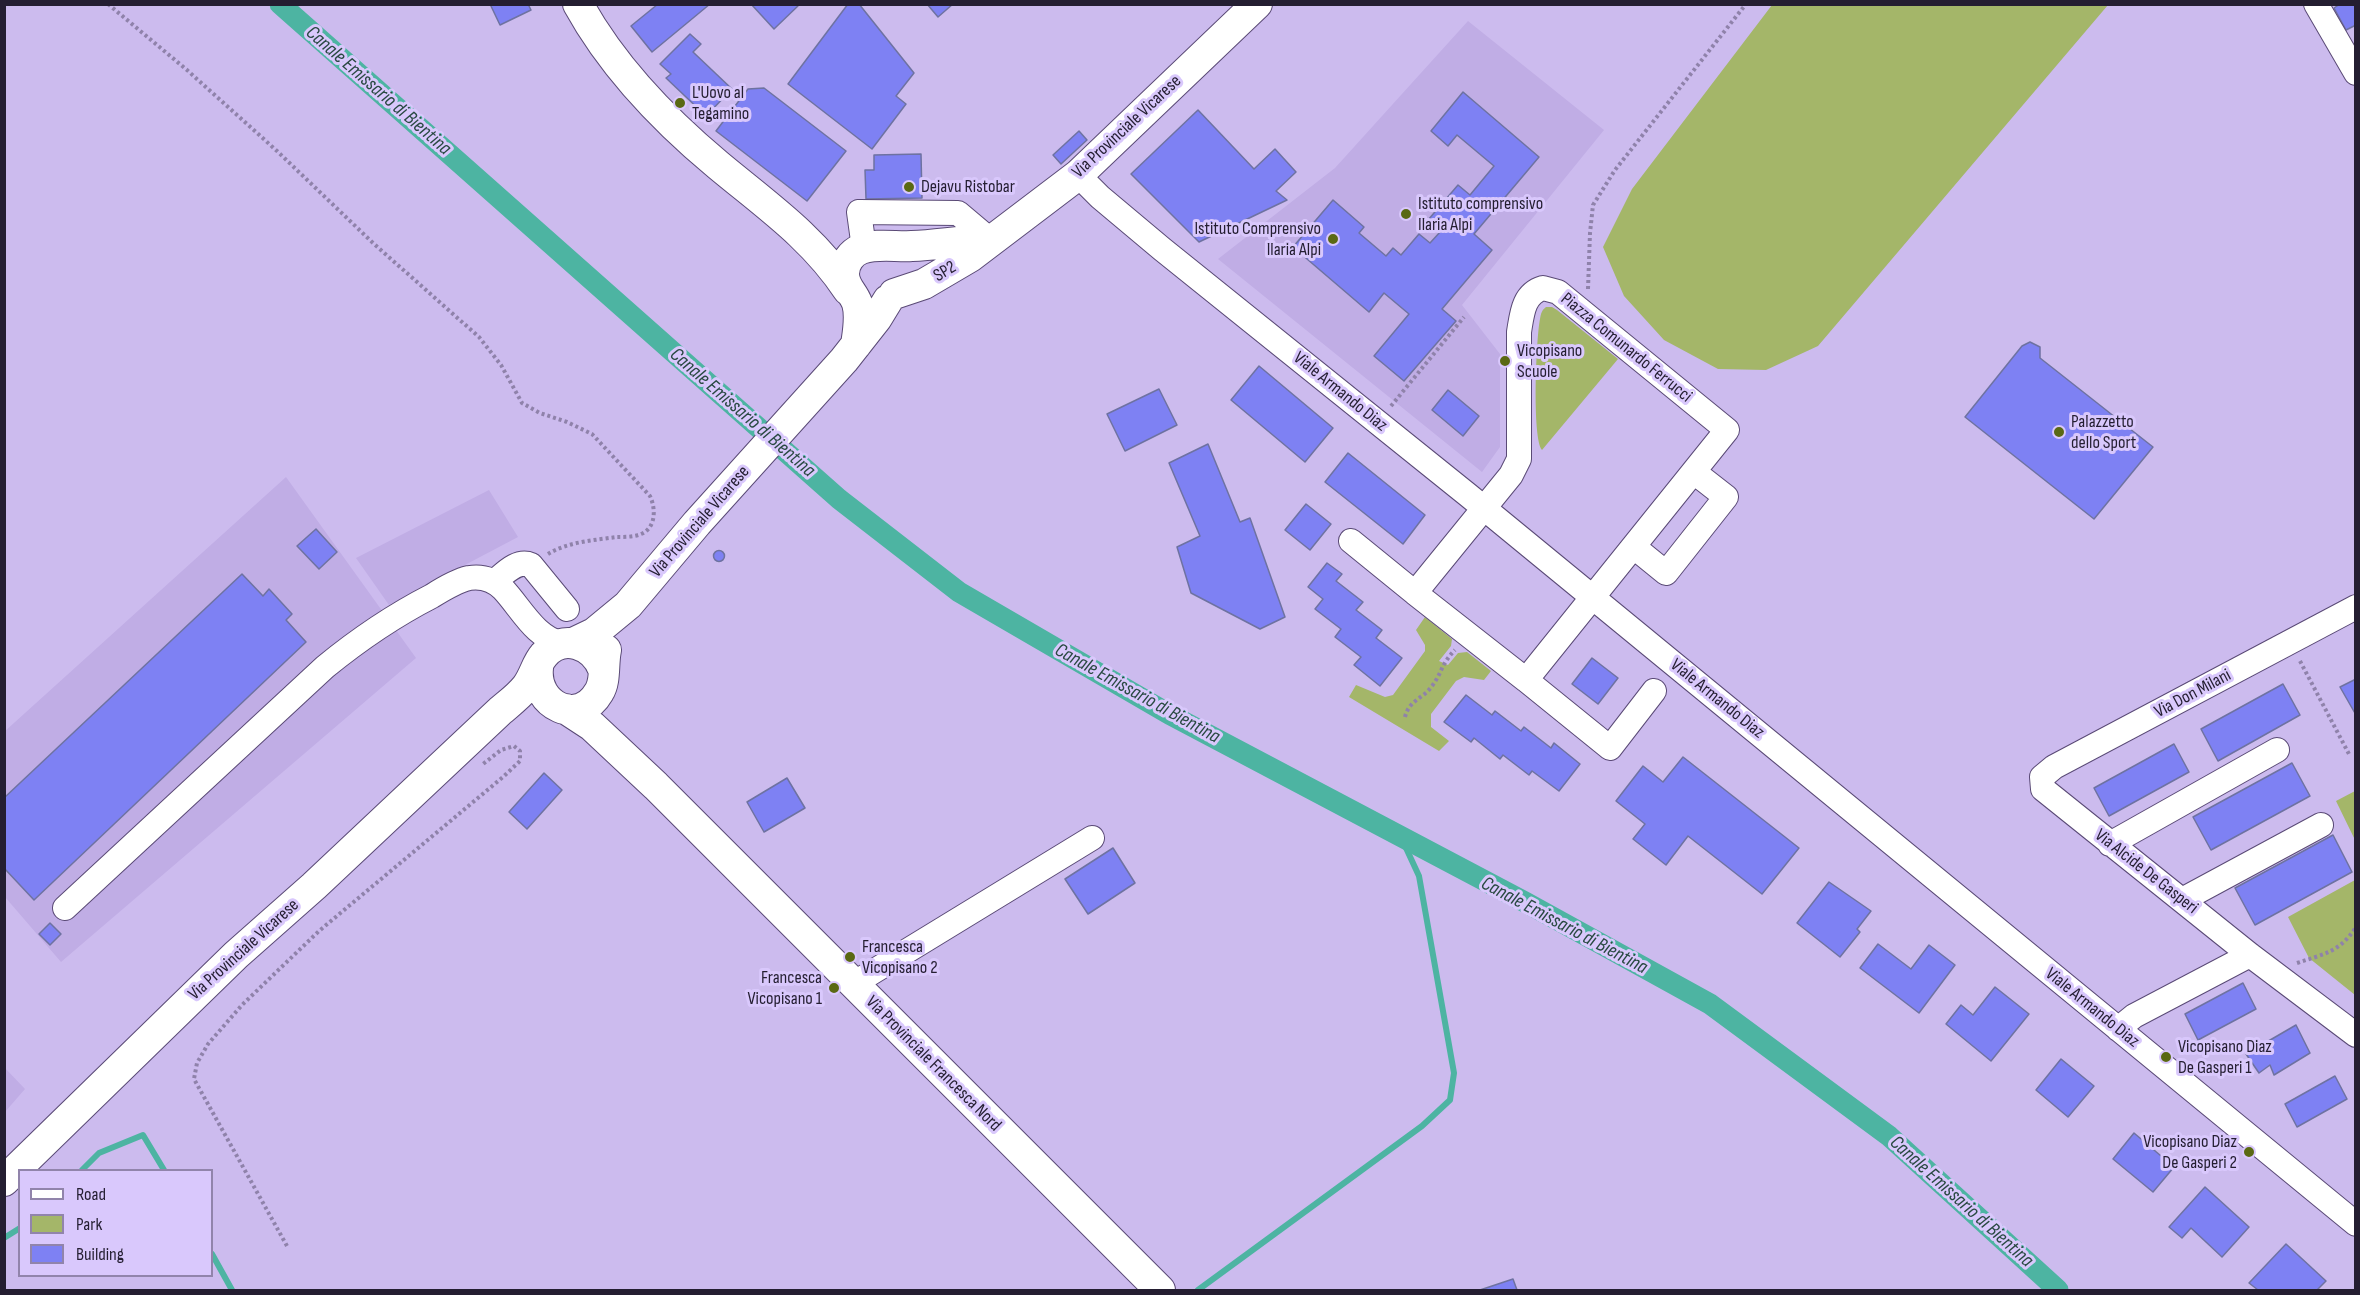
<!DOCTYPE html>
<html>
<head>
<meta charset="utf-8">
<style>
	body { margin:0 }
	#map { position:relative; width:2360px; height:1295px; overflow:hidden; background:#cbe; font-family:"Sofia Sans Condensed",sans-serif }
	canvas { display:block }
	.frame { position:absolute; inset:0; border:6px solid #241e31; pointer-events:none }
	.legend { position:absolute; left:18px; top:1169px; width:195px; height:108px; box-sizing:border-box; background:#d9c8fc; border:2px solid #9184ab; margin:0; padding:8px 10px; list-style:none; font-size:18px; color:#241e31 }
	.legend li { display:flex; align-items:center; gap:12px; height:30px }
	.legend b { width:30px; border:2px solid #9184ab }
</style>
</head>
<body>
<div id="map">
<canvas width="2360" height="1295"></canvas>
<div class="frame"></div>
<ul class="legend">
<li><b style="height:8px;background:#fff"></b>Road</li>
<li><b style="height:16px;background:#a4b669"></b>Park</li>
<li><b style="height:16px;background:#7e81f3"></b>Building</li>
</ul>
</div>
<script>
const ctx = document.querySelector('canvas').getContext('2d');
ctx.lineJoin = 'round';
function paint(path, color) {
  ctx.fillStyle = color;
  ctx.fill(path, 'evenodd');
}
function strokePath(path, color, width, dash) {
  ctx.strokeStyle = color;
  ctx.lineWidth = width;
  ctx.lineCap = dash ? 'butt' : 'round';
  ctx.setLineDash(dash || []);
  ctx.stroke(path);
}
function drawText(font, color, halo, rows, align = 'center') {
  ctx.font = font + ' "Sofia Sans Condensed",sans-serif';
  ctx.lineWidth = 6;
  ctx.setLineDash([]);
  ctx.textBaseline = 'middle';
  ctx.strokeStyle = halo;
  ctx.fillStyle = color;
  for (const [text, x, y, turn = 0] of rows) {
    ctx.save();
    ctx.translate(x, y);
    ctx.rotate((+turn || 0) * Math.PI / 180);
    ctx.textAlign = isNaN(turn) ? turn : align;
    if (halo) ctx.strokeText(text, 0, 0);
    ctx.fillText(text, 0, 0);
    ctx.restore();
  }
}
const built = new Path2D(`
	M1468 21 1604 130 1462 305 1500 354V447L1482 472 1218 259 1335 168Z
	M286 477 416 658 61 962 5 897 4 732Z
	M489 490 518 537 389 605 356 558Z
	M5 1068 25 1089 5 1112H4Z`);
const green = new Path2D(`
	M1772 5H2108L1818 346 1766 370 1718 369 1664 340 1624 296 1603 247 1632 189Z
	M1546 307H1552L1557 310 1618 359 1542 450C1532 438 1536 338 1540 319 1541 313 1542 310 1546 307Z
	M1425 617 1452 639 1451 646 1439 661 1448 665 1458 653 1467 652 1491 671 1484 680 1464 677 1456 681 1431 714V727L1449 741 1439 751 1349 697 1356 685 1385 697 1393 695 1425 651V645L1416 630Z
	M2355 791V840L2336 801Z
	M2355 880V995L2309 958 2288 917Z`);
const stream = new Path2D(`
	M82 1170 99 1153 143 1135 164 1170
	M4 1238 20 1228
	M212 1254 232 1290
	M1198 1290 1422 1126 1450 1100 1454 1073 1419 876 1400 835`);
const canal = new Path2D(`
	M280 4 839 499 959 592 1169 714 1525 902 1710 1004 1889 1136 2058 1290`);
const building = new Path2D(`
	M490 4H528L531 10 500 25Z
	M658 4H710L652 52 631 26Z
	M751 4H800L774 29Z
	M848 4H859L914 73 896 96 906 104 872 149 788 84Z
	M927 4H953L938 17Z
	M2340 4H2356V25L2346 30 2334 8Z
	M690 34 701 44 693 52 732 89 706 116 666 78 671 74 660 64Z
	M764 88 846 151 807 201 716 131 748 89Z
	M1463 92 1539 157 1474 234 1492 250 1442 309 1456 321 1404 381 1374 356 1409 314 1384 293 1369 312 1293 247 1333 200 1364 227 1359 233 1386 256 1393 248 1401 255 1419 234 1430 243 1441 231 1428 220 1458 185 1470 195 1494 166 1457 135 1448 146 1431 131Z
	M1198 110 1254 169 1275 149 1296 172 1276 191 1287 200 1199 242 1131 174Z
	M1079 131 1087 140 1061 164 1053 155Z
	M921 154 922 198 866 199 865 170H874V155Z
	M2030 342 2040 347V358L2153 447 2094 519 1965 417 2022 346Z
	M1259 366 1333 428 1305 462 1231 400Z
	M1159 389 1177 425 1125 451 1107 414Z
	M1448 390 1479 416 1463 436 1432 410Z
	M1208 444 1240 522 1250 518 1285 617 1260 629 1191 593 1177 547 1200 536 1169 463Z
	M1348 453 1425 515 1403 544 1325 482Z
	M1306 504 1331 524 1310 550 1285 530Z
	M316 529 337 552 319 569 297 546Z
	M713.5 556a5.5 5.5 0 1 1 11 0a5.5 5.5 0 1 1-11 0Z
	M1327 563 1342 574 1336 581 1363 602 1356 610 1382 630 1376 638 1402 658 1380 686 1354 665 1361 657 1335 637 1341 629 1315 609 1323 599 1308 587Z
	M242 574 263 596 269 589 292 614 286 620 306 642 34 900 4 868V798Z
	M1592 658 1618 678 1598 704 1572 684Z
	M2356 679V715L2340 687Z
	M2283 684 2300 715 2218 761 2201 729Z
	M1466 695 1492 715 1495 711 1521 731 1524 727 1551 748 1554 743 1580 764 1559 791 1532 771 1529 775 1503 755 1500 759 1474 738 1471 742 1444 722Z
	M2174 744 2189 772 2109 816 2094 788Z
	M1683 757 1799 848 1762 894 1688 836 1666 865 1633 839 1645 824 1616 801 1643 766 1663 782Z
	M2292 763 2310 796 2211 850 2193 817Z
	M544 773 562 790 527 829 509 812Z
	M787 778 805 808 764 832 747 802Z
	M2333 835 2352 872 2255 925 2235 888Z
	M1113 848 1135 883 1088 914 1065 879Z
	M1829 882 1871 911 1857 929 1860 932 1840 957 1797 923Z
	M50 923 61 934 50 945 39 934Z
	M1878 944 1911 969 1929 945 1955 965 1919 1013 1860 968Z
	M2243 983 2256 1009 2198 1040 2185 1014Z
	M1995 987 2029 1014 1991 1061 1946 1024 1961 1005 1973 1015Z
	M2296 1025 2310 1053 2274 1075 2270 1065 2259 1073 2246 1054Z
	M2061 1059 2094 1086 2068 1117 2036 1090Z
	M2335 1076 2347 1099 2297 1127 2285 1104Z
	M2134 1133 2174 1167 2153 1192 2113 1159Z
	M2205 1187 2249 1227 2222 1257 2191 1228 2182 1238 2169 1227Z
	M2286 1244 2326 1281 2317 1290H2258L2249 1283Z
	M1513 1279 1517 1290H1480Z`);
const path = new Path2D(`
	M108 4 187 70 277 151 373 243 479 337 501 365 522 403 540 413 567 422 592 434 650 496C656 509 656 528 641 534 634 537 625 537 617 537 595 540 567 542 548 554
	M1588 289 1590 233 1593 205 1615 170 1746 4
	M1391 406 1464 317
	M2300 661 2350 756
	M1405 717C1409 700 1423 699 1432 686 1442 673 1441 664 1455 650
	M2297 963C2324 954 2340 952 2356 927
	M287 1246 194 1079 197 1063 208 1044 242 1005 319 931 503 777 520 761V751L514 746 501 750 483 764`);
const minor = new Path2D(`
	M2316 4 2356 73
	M1078 175 1100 197 1162 249 1468 495 2356 1224
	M864 248 859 212 958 213 990 240
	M1543 288 1558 292 1727 430 1526 680 1415 593 1511 475 1519 459V332C1522 314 1523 294 1543 288Z
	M1351 541 1415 593
	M1634 547 1666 573 1726 497 1694 472
	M494 582C504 574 517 559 531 565L567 609
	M2356 607 2054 767 2042 777 2043 789 2250 955 2356 1035
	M1526 680 1610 748 1654 691
	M2110 844 2277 750
	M2182 900 2321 825
	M65 908 325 667C358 640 393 616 432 596 443 589 456 581 469 578 482 576 494 580 503 589 521 608 535 638 563 644
	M853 984 1092 838
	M2118 1029 2134 1016 2250 955`);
const major = new Path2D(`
	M578 4C612 66 664 120 718 165 766 205 813 237 848 290
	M894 294 924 284 970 257 1078 175 1257 4
	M856 345C858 331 861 316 857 303 853 292 844 287 844 274 844 263 851 253 861 249 876 243 896 247 912 246 938 245 964 240 990 240
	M573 643 594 633 628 605 697 523 844 360 877 318 888 300
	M538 668C534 706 579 727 599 692 606 681 603 664 606 650
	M566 709 592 726 656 786 1160 1290
	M4 1181 236 955 314 886 499 712C508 704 518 697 526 687 534 677 536 664 544 655 563 632 594 645 603 669`);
const markers = [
	[680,103,6,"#5a6913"],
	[909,187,6,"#5a6913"],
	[1406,214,6,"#5a6913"],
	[1333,239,6,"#5a6913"],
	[1505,361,6,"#5a6913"],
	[2059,432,6,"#5a6913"],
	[850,957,6,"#5a6913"],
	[834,988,6,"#5a6913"],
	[2166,1057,6,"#5a6913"],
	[2249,1152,6,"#5a6913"]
];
const poiNames = [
	["L'Uovo al",692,93],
	["Tegamino",692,114],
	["Dejavu Ristobar",921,187],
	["Istituto comprensivo",1418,204],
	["Ilaria Alpi",1418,225],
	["Istituto Comprensivo",1321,229,"right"],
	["Ilaria Alpi",1321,250,"right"],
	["Vicopisano",1517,351],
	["Scuole",1517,372],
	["Palazzetto",2071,422],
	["dello Sport",2071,443],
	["Francesca",862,947],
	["Vicopisano 2",862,968],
	["Francesca",822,978,"right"],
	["Vicopisano 1",822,999,"right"],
	["Vicopisano Diaz",2178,1047],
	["De Gasperi 1",2178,1068],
	["Vicopisano Diaz",2237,1142,"right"],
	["De Gasperi 2",2237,1163,"right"]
];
const streetNames = [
	["Via Provinciale Vicarese",1127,127,-43],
	["SP2",945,272,-31],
	["Piazza Comunardo Ferrucci",1626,348,39],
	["Viale Armando Diaz",1340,392,39],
	["Via Provinciale Vicarese",700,522,-49],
	["Via Don Milani",2193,694,-28],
	["Viale Armando Diaz",1717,699,39],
	["Via Alcide De Gasperi",2146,872,38],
	["Via Provinciale Vicarese",244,950,-42],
	["Viale Armando Diaz",2092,1008,39],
	["Via Provinciale Francesca Nord",933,1064,45]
];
const waterNames = [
	["Canale Emissario di Bientina",378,91,41],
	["Canale Emissario di Bientina",742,413,41],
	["Canale Emissario di Bientina",1137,694,29],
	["Canale Emissario di Bientina",1564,926,28],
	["Canale Emissario di Bientina",1961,1202,42]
];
paint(built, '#c0ade5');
paint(green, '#a4b669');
strokePath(stream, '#4db4a2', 6);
strokePath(canal, '#4db4a2', 21);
paint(building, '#7e81f3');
strokePath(building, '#6e72a1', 1.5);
strokePath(minor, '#5a4a76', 26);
strokePath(major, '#5a4a76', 32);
strokePath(path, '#8f82aa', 4, [3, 3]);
strokePath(minor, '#fff', 24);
strokePath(major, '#fff', 30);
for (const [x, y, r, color] of markers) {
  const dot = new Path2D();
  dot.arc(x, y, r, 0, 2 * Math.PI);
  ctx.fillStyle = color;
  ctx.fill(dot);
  strokePath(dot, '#d9c8fc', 2);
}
drawText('18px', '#241e31', '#d9c8fc', poiNames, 'left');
drawText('18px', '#241e31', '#d9c8fc', streetNames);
drawText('italic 20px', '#2a4a43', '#d9c8fc', waterNames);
</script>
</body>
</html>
